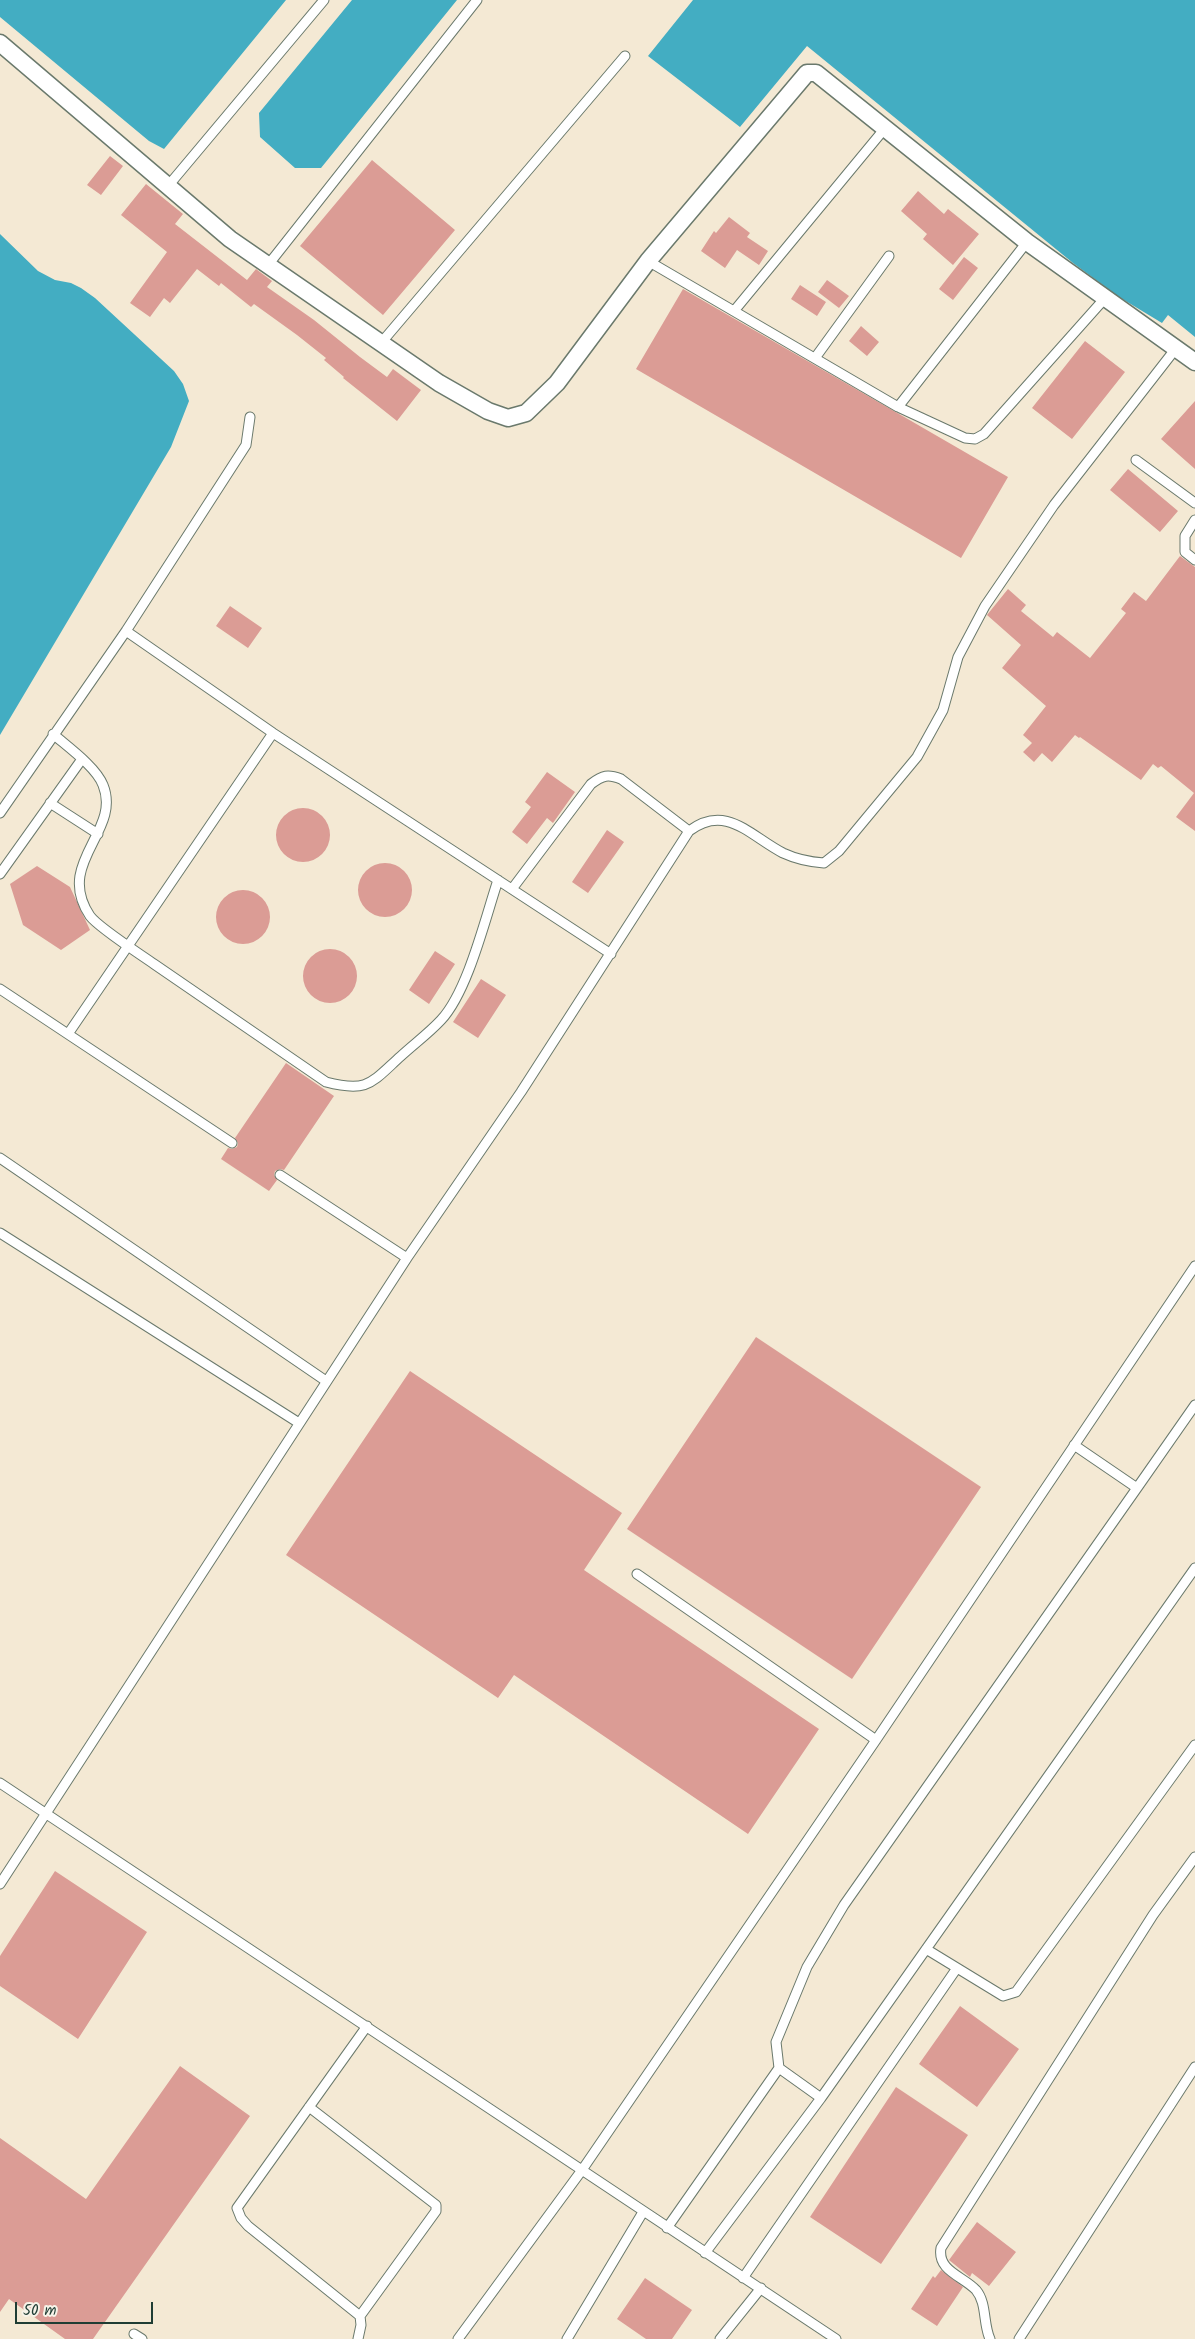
<!DOCTYPE html>
<html>
<head>
<meta charset="utf-8">
<style>
	body { margin:0 }
	#map { position:relative; width:1195px; height:2339px; overflow:hidden; background:#f4e9d4; font-family:Kalam,sans-serif }
	canvas { display:block }
	.scale { position:absolute; left:15px; top:2302px; width:138px; height:22px; box-sizing:border-box; border:2px solid #1f3d34; border-top:0; padding-left:6px; font-size:15px; line-height:18px; white-space:nowrap; color:#1f3d34; -webkit-text-stroke:4px #f7f3e8; paint-order:stroke }
</style>
</head>
<body>
<div id="map">
<canvas width="1195" height="2339"></canvas>
<div class="scale">50 m</div>
</div>
<script>
const ctx = document.querySelector('canvas').getContext('2d');
ctx.lineJoin = 'round';
function paint(path, color) {
  ctx.fillStyle = color;
  ctx.fill(path, 'evenodd');
}
function strokePath(path, color, width, dash) {
  ctx.strokeStyle = color;
  ctx.lineWidth = width;
  ctx.lineCap = dash ? 'butt' : 'round';
  ctx.setLineDash(dash || []);
  ctx.stroke(path);
}
const water = new Path2D(`
	M0 0H286L164 149 149 141 0 17Z
	M352 0H457L321 168H295L260 137 259 113Z
	M693 0H1195V337L1168 315 1162 323 1119 297 1073 263 807 46 740 127 648 56Z
	M0 234 38 271 55 280 71 283 81 288 95 298 174 371 183 384 189 401 171 447 0 735Z`);
const building = new Path2D(`
	M110 156 123 166 101 195 87 185Z
	M372 160 455 230 383 315 300 246Z
	M146 184 183 214 175 224 247 280 256 269 272 281 267 287 314 320 360 357 387 377 393 369 421 390 397 421 343 378 344 377 324 360 326 358 297 335 254 304 251 307 221 283 219 286 197 269 170 303 164 298 150 317 130 303 167 252 121 215Z
	M918 191 944 214 948 209 979 234 953 265 923 239 927 234 901 211Z
	M729 217 750 233 747 237 768 251 759 265 737 250 725 268 701 251 714 231 716 233Z
	M964 257 978 268 953 300 939 289Z
	M827 280 849 296 839 308 818 292Z
	M800 285 826 302 817 316 791 299Z
	M683 289 1008 477 961 558 636 369Z
	M861 326 879 342 867 356 849 341Z
	M1085 341 1125 372 1072 439 1032 408Z
	M1195 401V469L1161 439Z
	M1128 469 1178 511 1160 532 1110 490Z
	M1180 556 1195 567V831L1176 817 1194 793 1161 766 1158 768 1153 764 1141 780 1080 737 1079 738 1075 735 1052 762 1042 753 1034 762 1023 752 1032 743 1023 735 1046 706 1002 668 1021 645 987 615 1008 589 1026 605 1021 611 1053 637 1057 632 1090 658 1126 613 1121 609 1134 592 1146 601Z
	M230 606 262 628 248 648 216 626Z
	M547 772 575 792 553 823 547 818 527 844 512 832 531 807 525 802Z
	M276 835a27 27 0 1 1 54 0a27 27 0 1 1-54 0Z
	M607 830 624 842 588 893 572 882Z
	M358 890a27 27 0 1 1 54 0a27 27 0 1 1-54 0Z
	M37 866 70 887 90 930 61 950 23 925 10 884Z
	M216 917a27 27 0 1 1 54 0a27 27 0 1 1-54 0Z
	M303 976a27 27 0 1 1 54 0a27 27 0 1 1-54 0Z
	M435 951 455 964 429 1004 409 990Z
	M481 979 506 995 478 1038 453 1022Z
	M286 1063 334 1096 284 1170 280 1169 275 1171 274 1175 277 1180 269 1191 221 1159 228 1148 232 1149 237 1147 238 1143 235 1138Z
	M756 1337 981 1487 852 1679 627 1529Z
	M410 1371 622 1513 584 1570 819 1729 748 1834 514 1675 498 1698 286 1555Z
	M55 1871 147 1932 78 2039 0 1986V1956Z
	M960 2006 1019 2049 977 2107 919 2064Z
	M180 2066 250 2116 93 2339H65L9 2299 0 2312V2138L86 2199Z
	M896 2087 968 2135 881 2264 810 2217Z
	M977 2222 1016 2252 989 2286 972 2273 970 2277 949 2260Z
	M941 2270 963 2287 937 2326 911 2309 933 2276 935 2278Z
	M645 2278 692 2310 672 2339H646L617 2319Z`);
const service = new Path2D(`
	M168 186 324 0
	M648 261 898 407 965 438 975 439 984 434 1106 297
	M268 265 477 0
	M734 311 886 127
	M381 343 625 56
	M815 358 889 256
	M898 407 1027 242
	M1136 460 1195 503
	M1195 520 1185 536V552L1195 560
	M126 631 273 733 611 954
	M53 734C68 747 96 767 103 785 122 832 54 862 90 916 99 928 140 954 154 964 211 1003 268 1042 326 1082 368 1093 371 1083 401 1056 414 1044 429 1033 441 1020 468 991 485 919 498 880
	M50 803 98 834
	M0 813 126 631 246 445 250 417
	M0 874 82 759
	M512 889 591 784C603 775 608 774 621 779L689 831
	M0 989 232 1143
	M68 1034 273 733
	M0 1158 326 1381
	M0 1233 299 1423
	M407 1258 521 1092 689 831C726 803 750 836 783 853 796 859 809 862 824 863L839 851 917 757 943 710 958 657 985 606 1054 505 1177 347
	M1137 1488 1195 1405
	M637 1574 876 1740
	M0 1783 836 2339
	M0 1884 407 1258 280 1175
	M926 1949 1003 1996 1016 1992 1195 1745
	M779 2068 821 2098
	M309 2107 436 2205V2211L360 2316
	M667 2228 779 2068 776 2042 807 1967 844 1905 1137 1488 1074 1445
	M705 2253 821 2098 1195 1568
	M743 2278 957 1968
	M134 2334 142 2339
	M358 2339 361 2325 360 2316 248 2226 241 2218 237 2208 367 2026
	M458 2339 582 2170 876 1740 1195 1266
	M567 2339 643 2212
	M720 2339 761 2288
	M990 2339C983 2324 987 2303 976 2290 963 2276 937 2271 941 2248L1153 1915 1195 1857
	M1019 2339 1195 2067`);
const minor = new Path2D(`
	M0 43 230 239 439 383 488 411 508 418 526 413 557 383 648 261 807 73H816L1027 242 1195 362`);
paint(water, '#43adc2');
paint(building, '#db9c95');
strokePath(service, '#6a796c', 11);
strokePath(minor, '#6a796c', 19);
strokePath(service, '#fff', 9);
strokePath(minor, '#fff', 16);
</script>
</body>
</html>
